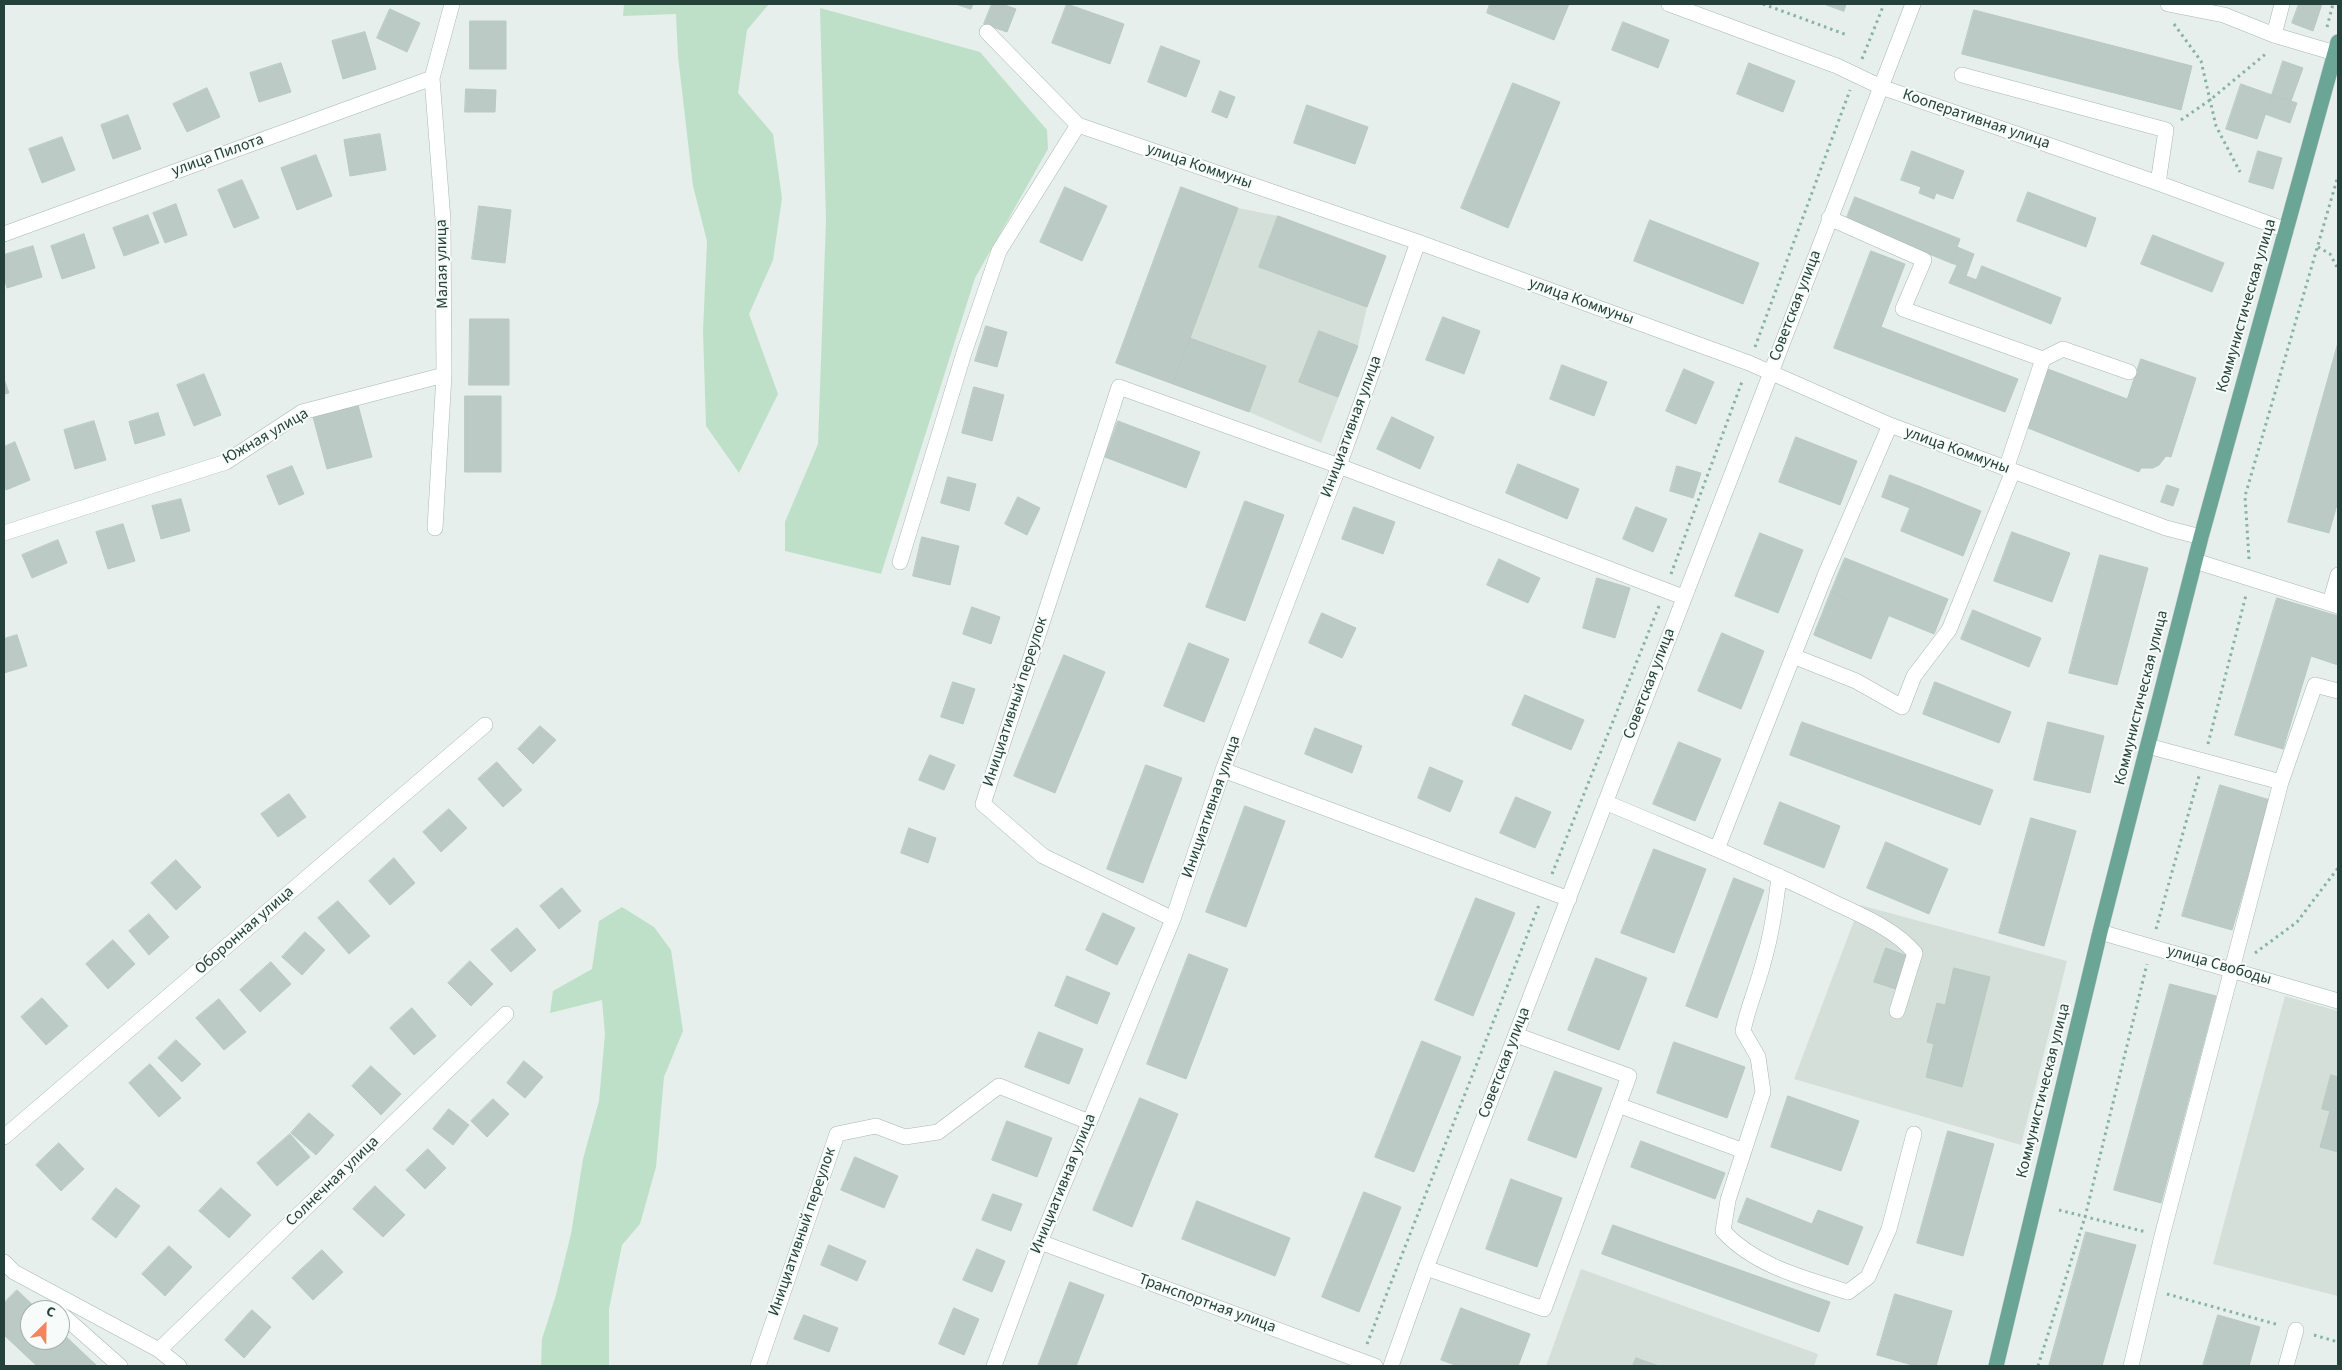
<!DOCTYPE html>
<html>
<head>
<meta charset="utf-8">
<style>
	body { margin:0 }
	#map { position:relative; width:2342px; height:1370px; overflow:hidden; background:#e6efeb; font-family:"Source Sans 3",sans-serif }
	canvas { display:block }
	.frame { position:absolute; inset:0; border:5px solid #24423a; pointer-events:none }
	.north { position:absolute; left:20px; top:1300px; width:50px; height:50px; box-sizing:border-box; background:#f7fbf9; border:1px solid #a3b1ad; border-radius:50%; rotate:23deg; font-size:14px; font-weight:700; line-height:20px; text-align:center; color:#24423a }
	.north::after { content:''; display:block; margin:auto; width:18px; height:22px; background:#f4845f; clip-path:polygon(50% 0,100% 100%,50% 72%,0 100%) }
</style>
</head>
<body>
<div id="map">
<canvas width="2342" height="1370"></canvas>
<div class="frame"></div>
<div class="north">С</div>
</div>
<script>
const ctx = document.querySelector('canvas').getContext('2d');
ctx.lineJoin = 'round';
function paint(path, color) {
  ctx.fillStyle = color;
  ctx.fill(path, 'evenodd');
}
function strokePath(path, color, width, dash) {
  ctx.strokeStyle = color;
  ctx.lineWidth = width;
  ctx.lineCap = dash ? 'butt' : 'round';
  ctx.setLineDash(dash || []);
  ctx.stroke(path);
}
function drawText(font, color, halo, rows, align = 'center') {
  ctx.font = font + ' "Source Sans 3",sans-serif';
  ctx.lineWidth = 4;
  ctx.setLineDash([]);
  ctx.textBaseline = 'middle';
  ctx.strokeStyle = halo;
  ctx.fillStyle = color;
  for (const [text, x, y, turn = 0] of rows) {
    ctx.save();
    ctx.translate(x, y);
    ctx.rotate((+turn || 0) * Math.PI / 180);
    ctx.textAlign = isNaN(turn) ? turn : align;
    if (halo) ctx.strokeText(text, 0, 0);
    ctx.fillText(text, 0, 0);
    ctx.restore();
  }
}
const built = new Path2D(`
	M1181 187 1238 208 1278 216 1386 256 1367 307 1358 346 1321 443 1249 412 1116 363Z
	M1860 905 2067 961 2021 1145 1794 1079Z
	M2285 996 2338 1011V1296L2213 1264Z
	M1581 1269 1818 1354 1814 1366H1546Z`);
const green = new Path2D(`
	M624 4H769L747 30 738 93 773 134 782 198 773 260 749 314 778 394 739 473 706 426 703 331 707 241 693 186 678 56 676 14 623 16Z
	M820 8 980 52 1047 130 1048 149 975 278 881 574 785 551V522L818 444 826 220Z
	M622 907 654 927 671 950 683 1031 664 1077 656 1167 640 1224 622 1245 609 1309V1366H541L542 1339 556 1295 571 1234 583 1159 599 1101 605 1034 602 1000 550 1013 553 991 592 969 599 921Z`);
const building = new Path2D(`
	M956 4H973L971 9Z
	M992 4H1002L1016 9 1007 32 984 24Z
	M1067 4 1124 24 1110 64 1052 43Z
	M1490 4H1569L1554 40 1487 13Z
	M1824 4H1846L1844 11Z
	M2299 4H2322L2313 31 2292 23Z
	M390 9 420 23 407 52 377 38Z
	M1974 10 2192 66 2181 110 1962 54Z
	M470 21H506V69H470Z
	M1623 22 1669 40 1658 68 1612 50Z
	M365 32 376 69 343 79 332 41Z
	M1161 46 1200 61 1186 97 1148 82Z
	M2283 61 2303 68 2291 101 2272 95Z
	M281 63 291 92 259 102 250 73Z
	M1749 63 1795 81 1783 112 1737 94Z
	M1513 83 1560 102 1508 228 1461 208Z
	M2241 84 2272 95 2257 139 2226 129Z
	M207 88 220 117 187 132 173 104Z
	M466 89 496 90 495 112H465Z
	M1220 91 1235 97 1227 118 1212 112Z
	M2272 95 2297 103 2290 123 2265 114Z
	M1307 105 1368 127 1355 164 1294 143Z
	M128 115 141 149 113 159 101 125Z
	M380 134 386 170 350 176 344 140Z
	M62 137 75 170 42 183 29 149Z
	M1912 151 1964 171 1953 199 1936 193 1934 199 1919 193 1921 187 1901 180Z
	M2258 151 2282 158 2273 189 2249 182Z
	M316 155 332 196 297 210 281 168Z
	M242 180 259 218 234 228 218 190Z
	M1065 187 1107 206 1082 261 1040 242Z
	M1181 187 1238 208 1173 384 1116 363Z
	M2028 192 2096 218 2086 247 2017 221Z
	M1855 197 1960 239 1951 263 1846 220Z
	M176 204 187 235 165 243 153 213Z
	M479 206 511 210 505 263 472 259Z
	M148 215 159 243 124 256 113 228Z
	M1278 216 1386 256 1367 307 1259 267Z
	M1650 220 1759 263 1743 304 1634 261Z
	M84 234 95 268 62 279 51 246Z
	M2153 235 2224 263 2212 292 2141 264Z
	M33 246 42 277 7 288 4 277V255Z
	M1957 247 1974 254 1966 276 1977 280 1972 292 1949 283 1957 265 1951 263Z
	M1871 251 1905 264 1881 327 2018 379 2005 412 1834 348Z
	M1982 266 2061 298 2051 324 1972 292Z
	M1443 317 1480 331 1464 374 1426 360Z
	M470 319H509V385H469Z
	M986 326 1007 332 997 367 975 361Z
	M1319 331 1358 346 1338 397 1299 382Z
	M1190 338 1266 366 1249 412 1173 384Z
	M2338 343V501L2329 533 2288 522Z
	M2141 359 2196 378 2171 457 2166 456 2159 465 2153 468H2141L2139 472 2028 428 2048 369 2127 399Z
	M1562 365 1607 382 1594 416 1550 399Z
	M1684 369 1714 382 1696 424 1666 411Z
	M204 374 221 415 194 426 177 385Z
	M4 379 9 393 4 394Z
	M974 387 1004 395 992 441 962 433Z
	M465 396H501V472H465Z
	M358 405 372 457 327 469 313 417Z
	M158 413 165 435 135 444 129 422Z
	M1392 417 1434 437 1420 469 1377 449Z
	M94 421 106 460 75 469 64 430Z
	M1118 421 1200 452 1186 488 1105 457Z
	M1796 437 1857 461 1840 505 1779 482Z
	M15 442 30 480 6 490 4 483V447Z
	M1518 464 1579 489 1567 519 1506 493Z
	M292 466 304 494 279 505 267 476Z
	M1677 466 1701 473 1693 498 1670 491Z
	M1890 475 1919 486 1910 508 1882 497Z
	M948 477 976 484 969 511 941 503Z
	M2167 485 2179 489 2173 506 2161 502Z
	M1919 486 1981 511 1963 556 1901 531Z
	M1018 497 1040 508 1027 535 1005 524Z
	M181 499 190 531 161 539 152 506Z
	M1245 501 1284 515 1245 621 1206 607Z
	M1354 507 1395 522 1383 554 1342 539Z
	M1636 507 1667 519 1653 552 1623 539Z
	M123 524 135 561 108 569 96 532Z
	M2012 532 2070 553 2052 602 1994 581Z
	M1760 533 1803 550 1778 613 1735 596Z
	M922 537 959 546 950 585 913 576Z
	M58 540 67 563 32 578 22 555Z
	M2100 555 2148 568 2117 685 2069 673Z
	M1845 558 1948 599 1934 634 1831 592Z
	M1499 559 1540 578 1528 603 1487 585Z
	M1597 578 1630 588 1615 638 1583 628Z
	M1831 592 1889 615 1871 659 1814 635Z
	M2277 598 2338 616V665L2311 656 2283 749 2235 735Z
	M972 607 1000 617 991 644 963 634Z
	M1973 610 2041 638 2029 667 1961 639Z
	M1322 613 1356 628 1342 658 1309 643Z
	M1722 633 1764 651 1741 709 1698 691Z
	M17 635 27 666 4 673V639Z
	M1189 643 1229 659 1204 722 1164 706Z
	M1064 655 1105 672 1055 793 1014 776Z
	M953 682 975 689 963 724 941 717Z
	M1935 682 2011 712 1999 743 1923 714Z
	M1525 695 1584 720 1571 750 1512 725Z
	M1802 722 1993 790 1980 825 1790 755Z
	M2048 722 2104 736 2090 793 2034 780Z
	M540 726 556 740 533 764 518 749Z
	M1315 728 1362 746 1352 773 1305 754Z
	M1679 742 1721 759 1695 821 1653 804Z
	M930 755 955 765 944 790 919 780Z
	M497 762 522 790 503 807 478 779Z
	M1146 765 1182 778 1143 883 1107 869Z
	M1430 767 1463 781 1450 812 1418 798Z
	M2220 785 2270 800 2232 930 2182 916Z
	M289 794 306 817 278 837 261 814Z
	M1516 797 1551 812 1535 848 1500 833Z
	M1780 802 1840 826 1824 868 1764 844Z
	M1245 806 1285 821 1246 927 1206 912Z
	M449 809 467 828 441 852 423 832Z
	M2031 818 2076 831 2044 946 1999 933Z
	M909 828 936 838 928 863 901 853Z
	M1886 842 1948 869 1929 914 1867 888Z
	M1654 849 1706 869 1674 953 1621 933Z
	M394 858 415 883 390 905 369 881Z
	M176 860 201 887 176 910 151 883Z
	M1734 878 1764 890 1717 1018 1686 1006Z
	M562 888 581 911 559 929 540 906Z
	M1476 898 1515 913 1473 1016 1435 1000Z
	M338 901 370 936 349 954 318 918Z
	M1103 913 1135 928 1117 965 1086 950Z
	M149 914 169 937 149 955 129 931Z
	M517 928 536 950 511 972 491 950Z
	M305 932 325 950 302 975 282 957Z
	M113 940 135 964 108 989 86 964Z
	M1886 948 1907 956 1896 989 1874 982Z
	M1189 954 1228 969 1186 1079 1147 1064Z
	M1596 958 1647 978 1619 1050 1568 1030Z
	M470 961 493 984 471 1006 448 983Z
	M271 962 291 984 260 1012 240 990Z
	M1954 968 1990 977 1962 1087 1926 1077 1934 1044 1927 1042 1937 1003 1945 1005Z
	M1067 976 1110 993 1097 1024 1055 1006Z
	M2170 984 2216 996 2161 1203 2114 1190Z
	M42 998 68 1026 46 1045 21 1017Z
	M219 999 246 1032 224 1050 196 1018Z
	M412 1008 436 1036 414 1055 390 1028Z
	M1039 1032 1083 1049 1069 1084 1025 1067Z
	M176 1040 201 1064 182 1082 158 1058Z
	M1422 1041 1461 1057 1414 1172 1375 1157Z
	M1674 1042 1745 1067 1727 1118 1657 1093Z
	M524 1061 543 1077 525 1098 507 1083Z
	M150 1064 181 1098 159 1117 129 1083Z
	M371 1066 401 1094 381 1115 352 1086Z
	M1555 1071 1602 1088 1576 1158 1528 1140Z
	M2331 1075 2338 1077V1152L2320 1147 2330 1111 2322 1109Z
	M1788 1096 1859 1121 1841 1171 1771 1147Z
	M1140 1098 1178 1114 1132 1227 1093 1210Z
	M493 1099 509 1114 487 1137 471 1121Z
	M449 1109 469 1125 453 1145 433 1129Z
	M309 1113 334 1135 316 1155 291 1133Z
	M1007 1121 1052 1138 1037 1177 992 1160Z
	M1948 1131 1994 1144 1963 1256 1917 1243Z
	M290 1134 310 1157 277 1186 257 1163Z
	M1641 1141 1725 1173 1715 1199 1631 1167Z
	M59 1143 84 1169 61 1191 36 1165Z
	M428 1149 446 1168 425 1189 406 1170Z
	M855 1157 898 1176 884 1208 841 1190Z
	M1511 1179 1562 1198 1537 1267 1486 1249Z
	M375 1186 405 1215 383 1237 353 1209Z
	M116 1188 140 1206 116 1238 92 1219Z
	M221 1188 251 1215 229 1238 199 1211Z
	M1364 1192 1401 1207 1359 1312 1322 1297Z
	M993 1194 1022 1204 1011 1231 982 1220Z
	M1747 1198 1812 1224 1818 1210 1863 1227 1848 1265 1738 1222Z
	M1197 1201 1290 1238 1275 1276 1182 1239Z
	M1613 1225 1830 1302 1819 1332 1602 1254Z
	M2086 1232 2136 1245 2102 1366H2049Z
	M829 1245 866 1261 857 1281 821 1265Z
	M169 1246 192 1267 165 1296 142 1274Z
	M977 1249 1005 1261 992 1292 963 1280Z
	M322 1250 343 1272 313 1300 292 1278Z
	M1070 1282 1104 1295 1076 1366H1038Z
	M17 1290 38 1310H30V1340H60V1331L97 1366H37L4 1335V1303Z
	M1895 1294 1952 1311 1936 1366H1916L1877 1355Z
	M954 1308 979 1319 964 1355 939 1344Z
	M1461 1308 1530 1334 1518 1366H1458L1441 1360Z
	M252 1310 271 1327 244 1358 225 1340Z
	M804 1315 838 1328 829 1352 794 1339Z
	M2218 1315 2260 1327 2249 1366H2203Z
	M1636 1358 1659 1366H1633Z`);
const path = new Path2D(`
	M1763 4 1847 35
	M2174 24 2201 61 2216 126 2240 172
	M2327 27 2333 4
	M1862 59 1884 4
	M2181 120 2210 100 2268 52
	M2318 247 2330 254 2338 269
	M1755 347 1850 90
	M2249 559 2245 496 2338 176
	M1671 574 1743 379
	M2208 744 2246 595
	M1552 874 1659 606
	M2156 929 2199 776
	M2255 953 2297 922 2338 868
	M2059 1210 2146 1232
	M2167 1294 2279 1325
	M2314 1335 2338 1342
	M1367 1344 1539 905
	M2038 1366 2085 1217 2147 964`);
const minor = new Path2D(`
	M1669 4 1837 66 1881 87 2158 183 2286 230
	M2168 4 2224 15 2274 35
	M2282 4 2274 35 2335 53
	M987 32 1078 125 1418 242 1749 363 1890 425 2166 528 2201 537
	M1962 75 2166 130 2158 183
	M1829 218 1924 260 1903 309 2043 359
	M4 234 432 78
	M2006 469 2043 359 2063 349 2129 372
	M435 528 444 375 443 220 432 78 452 4
	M4 533 226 462 302 412 444 375
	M2195 561 2338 606
	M900 562 964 353 999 251 1078 125
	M2330 603 2338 575
	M1793 656 1856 681 1902 707 1914 676 1949 630 2013 471
	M2148 746 2281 782
	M1223 770 1569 899
	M1605 802C1680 834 1756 864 1829 900 1858 914 1894 928 1915 953L1897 1011
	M1717 849 1826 573 1890 425
	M1779 876C1776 904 1772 932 1764 960 1758 985 1748 1006 1743 1031L1758 1057 1763 1092 1728 1200 1723 1231C1755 1266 1804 1278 1848 1292L1868 1277 1889 1229 1914 1134
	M1173 919 1043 856 983 804 1119 387 1339 466 1683 597
	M2100 932 2338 1001
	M1618 1105 1744 1151
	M4 1137 485 725
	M1040 1242 1375 1366
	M4 1262 14 1272 159 1350 179 1366
	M1426 1268 1544 1309 1629 1076 1516 1035
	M60 1313 120 1366
	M159 1350 506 1014
	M758 1366 837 1134 876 1126 905 1137 938 1132 999 1086 1089 1122
	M994 1366 1040 1242 1173 919 1223 770 1339 466 1418 242
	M1391 1366 1426 1268 1913 4
	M2131 1366 2162 1236 2281 782 2315 685 2338 691
	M2286 1366 2296 1330`);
const major = new Path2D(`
	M1996 1366 2100 932 2201 537 2338 42`);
const streetNames = [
	["Кооперативная улица",1976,120,19],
	["улица Пилота",218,156,-20],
	["улица Коммуны",1199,167,19],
	["Малая улица",443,264,-91],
	["улица Коммуны",1581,302,20],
	["Советская улица",1796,306,-69],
	["Коммунистическая улица",2247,306,-74],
	["Инициативная улица",1352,427,-70],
	["Южная улица",266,437,-30],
	["улица Коммуны",1957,451,20],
	["Советская улица",1650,684,-69],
	["Коммунистическая улица",2142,698,-76],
	["Инициативный переулок",1016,702,-72],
	["Инициативная улица",1212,807,-71],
	["Оборонная улица",245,931,-41],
	["улица Свободы",2219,966,16],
	["Советская улица",1505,1063,-69],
	["Коммунистическая улица",2044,1091,-76],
	["Солнечная улица",333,1182,-44],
	["Инициативная улица",1064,1184,-68],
	["Инициативный переулок",803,1232,-71],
	["Транспортная улица",1207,1304,20]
];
paint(built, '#d4dfda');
paint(green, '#bfe0c8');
paint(building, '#bbcac4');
strokePath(building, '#b8c9c2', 1);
strokePath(minor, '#a8b8b2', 16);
strokePath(major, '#c2cac8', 16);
strokePath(path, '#86b3a5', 3, [2.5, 4]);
strokePath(minor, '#fff', 15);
strokePath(major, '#6aa596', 15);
drawText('16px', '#24423a', '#f7fbf9', streetNames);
</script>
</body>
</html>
